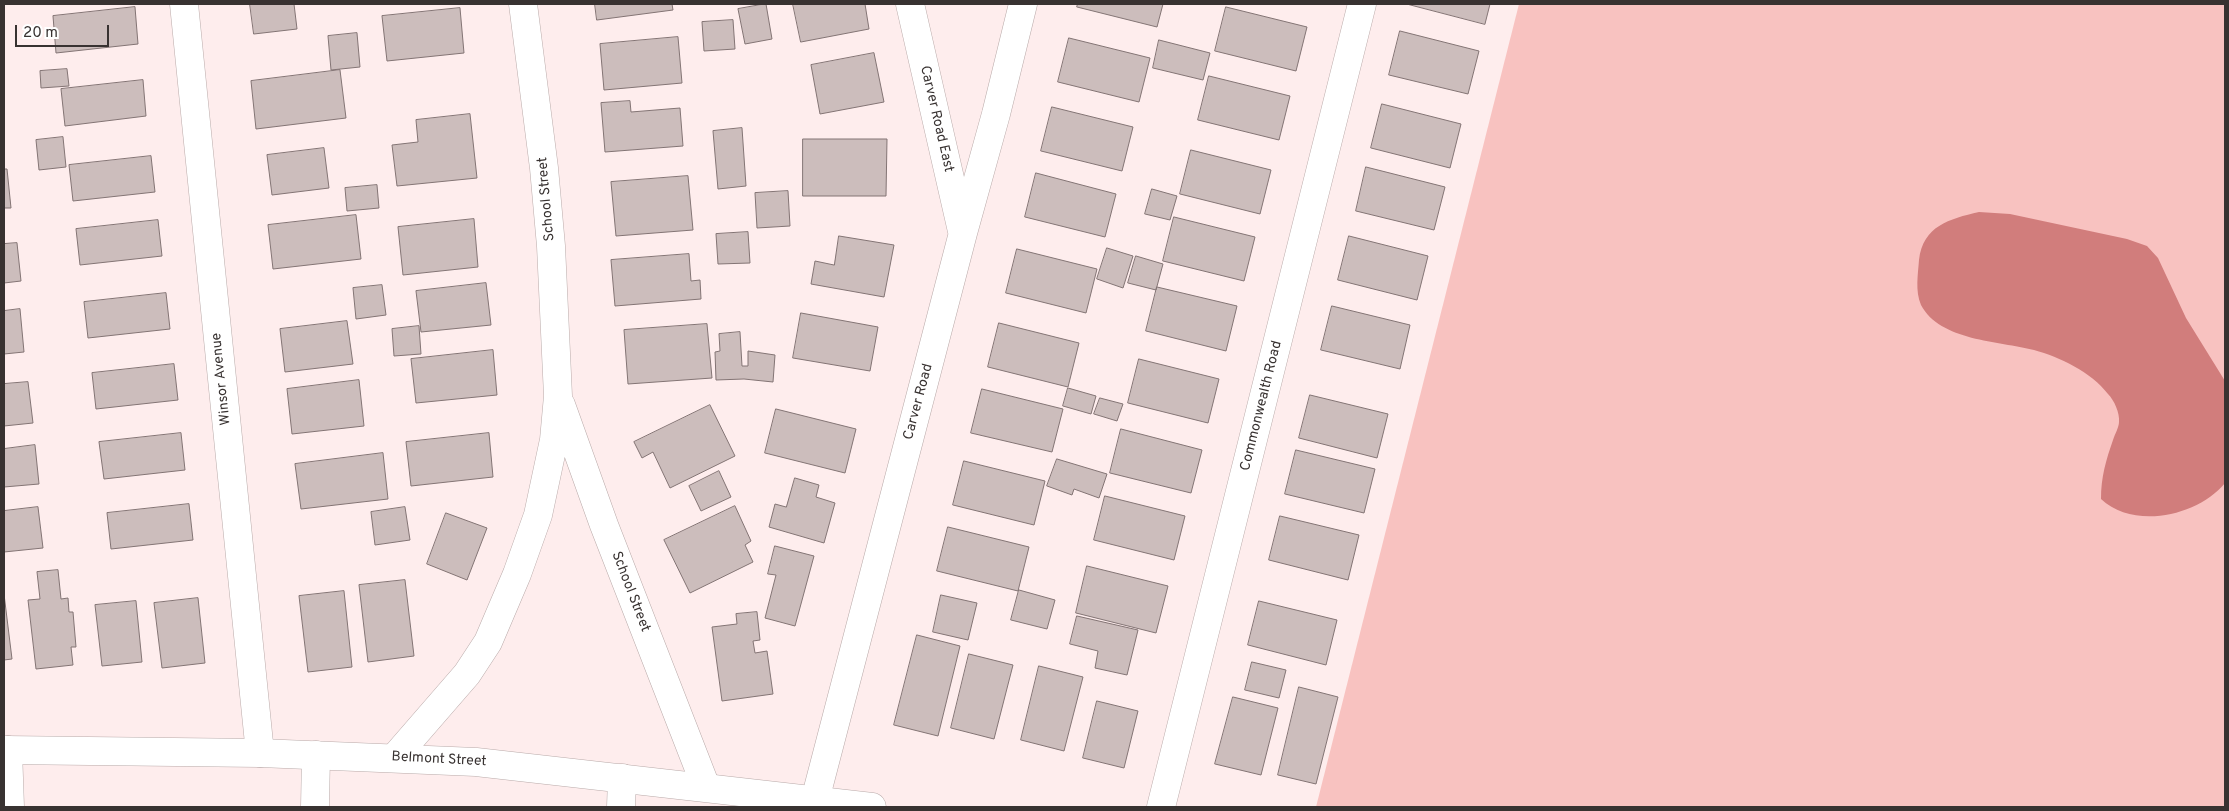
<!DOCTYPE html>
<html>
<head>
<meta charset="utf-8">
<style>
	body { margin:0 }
	#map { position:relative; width:2229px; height:811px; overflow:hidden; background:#feeded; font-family:Overpass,sans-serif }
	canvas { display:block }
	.frame { position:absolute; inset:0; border:5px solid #383231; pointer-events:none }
	.scale { position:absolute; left:15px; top:25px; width:94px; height:22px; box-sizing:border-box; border:2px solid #383231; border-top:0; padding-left:6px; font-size:15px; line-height:18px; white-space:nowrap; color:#383231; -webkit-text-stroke:4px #fff; paint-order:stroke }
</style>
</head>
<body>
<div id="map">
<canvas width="2229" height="811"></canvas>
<div class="frame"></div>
<div class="scale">20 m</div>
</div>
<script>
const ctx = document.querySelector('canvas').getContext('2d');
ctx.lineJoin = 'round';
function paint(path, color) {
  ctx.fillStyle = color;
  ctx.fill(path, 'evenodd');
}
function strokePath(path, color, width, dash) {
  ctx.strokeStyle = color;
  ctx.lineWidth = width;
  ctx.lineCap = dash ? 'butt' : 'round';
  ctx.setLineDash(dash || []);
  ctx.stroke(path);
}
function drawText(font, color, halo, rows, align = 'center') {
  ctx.font = font + ' Overpass,sans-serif';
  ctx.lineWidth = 4;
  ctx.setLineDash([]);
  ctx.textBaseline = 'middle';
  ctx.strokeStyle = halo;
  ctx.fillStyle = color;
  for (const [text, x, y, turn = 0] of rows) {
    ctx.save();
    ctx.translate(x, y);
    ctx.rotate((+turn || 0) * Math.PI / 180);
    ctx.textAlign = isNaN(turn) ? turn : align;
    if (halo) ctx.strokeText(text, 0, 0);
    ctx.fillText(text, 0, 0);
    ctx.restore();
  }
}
const green = new Path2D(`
	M1519 4H2225V807H1316Z`);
const water = new Path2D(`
	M1979 212 2010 214 2127 239 2147 246 2158 258 2186 318 2225 381V483C2198 516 2134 530 2101 499 2101 477 2106 460 2113 440 2115 434 2119 427 2119 422 2120 413 2114 400 2108 394 2091 372 2060 357 2034 350 1999 341 1940 341 1921 305 1915 291 1918 274 1919 260 1923 226 1949 219 1979 212Z`);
const building = new Path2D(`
	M250 4H294L297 29 254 34Z
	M595 4H672L673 10 597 20Z
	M766 4 772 39 745 44 738 9Z
	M793 4H865L869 29 801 42Z
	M1078 4H1163L1157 27 1077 7Z
	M1407 4H1490L1485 24Z
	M135 7 138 44 56 53 53 16Z
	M1226 7 1307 27 1296 71 1215 51Z
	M460 8 464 53 387 61 382 16Z
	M733 20 735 49 704 51 702 22Z
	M1400 31 1479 51 1468 94 1389 75Z
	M357 33 360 67 331 70 328 36Z
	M678 37 682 83 604 90 600 44Z
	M1069 38 1150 58 1139 102 1058 82Z
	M1159 40 1210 53 1203 80 1153 68Z
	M874 53 884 102 820 114 811 65Z
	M67 69 69 86 41 88 40 71Z
	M340 70 346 118 256 129 251 81Z
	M1209 76 1290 96 1279 140 1198 120Z
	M143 80 146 116 65 126 61 89Z
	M630 101 631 112 680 108 683 146 605 152 601 103Z
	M1382 104 1461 124 1450 168 1371 148Z
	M1052 107 1133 127 1122 171 1041 151Z
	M470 114 477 178 397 186 392 145 418 142 416 120Z
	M742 128 746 186 718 189 713 131Z
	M63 137 66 167 39 170 36 140Z
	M803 139H887L886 196H803Z
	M324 148 329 188 272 195 267 155Z
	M1191 150 1271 170 1260 214 1180 194Z
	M151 156 155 192 73 201 69 165Z
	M1366 167 1445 187 1434 230 1356 211Z
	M4 169H7L11 208H4Z
	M1036 173 1116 194 1105 237 1025 217Z
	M688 176 693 230 616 236 611 182Z
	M377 185 379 208 347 211 345 188Z
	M1152 189 1177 196 1170 220 1145 214Z
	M788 191 790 226 757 228 755 193Z
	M356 215 361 259 273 269 268 225Z
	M1174 217 1255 237 1244 281 1163 261Z
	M474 219 478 267 403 275 398 227Z
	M158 220 162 256 80 265 76 229Z
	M748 232 750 263 718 264 716 234Z
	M839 236 894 245 884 297 811 284 815 261 834 265Z
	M1349 236 1428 256 1417 300 1338 280Z
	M17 243 21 281 4 283V244Z
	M1107 248 1133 256 1123 288 1097 279Z
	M1017 249 1097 269 1086 313 1006 293Z
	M689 254 691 281 700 280 701 299 615 306 611 260Z
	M1136 256 1163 264 1156 290 1128 283Z
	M486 283 491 325 421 332 416 291Z
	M382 285 386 315 356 319 353 288Z
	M1157 287 1237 306 1226 351 1146 331Z
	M166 293 170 329 88 338 84 302Z
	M1332 306 1410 325 1400 369 1321 350Z
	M20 309 24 352 4 354V311Z
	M801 313 878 327 870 371 793 358Z
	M347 321 353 364 285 372 280 329Z
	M999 323 1079 343 1068 387 988 367Z
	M707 324 712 378 628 384 624 330Z
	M419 326 421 354 394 356 392 329Z
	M740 332 742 366H748V351L775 355 773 382 744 379 716 380 715 352 720 351 719 334Z
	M493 350 497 395 416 403 411 359Z
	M1139 359 1219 379 1208 423 1128 403Z
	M174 364 178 400 96 409 92 373Z
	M359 380 364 426 292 434 287 389Z
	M28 382 33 423 4 426V384Z
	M1068 388 1096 396 1091 414 1063 406Z
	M982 389 1063 409 1052 452 971 433Z
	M1310 395 1388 414 1377 458 1299 438Z
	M1100 398 1123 404 1117 421 1094 414Z
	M710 405 735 456 670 488 653 452 642 458 634 442Z
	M776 409 856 429 845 473 765 453Z
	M1121 429 1202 450 1191 493 1110 473Z
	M181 433 185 470 104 479 99 442Z
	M489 433 493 477 411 486 406 442Z
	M35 445 39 484 4 487V449Z
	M1296 450 1375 469 1364 513 1285 494Z
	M383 453 388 499 301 509 295 464Z
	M1057 459 1107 474 1099 498 1074 489 1072 495 1047 486Z
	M964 461 1045 481 1034 525 953 505Z
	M719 471 731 497 701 511 689 486Z
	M795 478 819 485 816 497 835 503 824 543 769 527 775 504 786 507Z
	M1105 496 1185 516 1174 560 1094 540Z
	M189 504 193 540 111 549 107 513Z
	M735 506 751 541 745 545 753 562 690 593 664 540Z
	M38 507 43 548 4 552V511Z
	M405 507 410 540 375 545 371 512Z
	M446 513 487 528 467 580 427 564Z
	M1280 516 1359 535 1348 580 1269 560Z
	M948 527 1029 547 1018 591 937 571Z
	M775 546 814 556 795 626 765 618 776 575 768 574Z
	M1087 566 1168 586 1156 633 1076 613Z
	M58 570 61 599 68 598 69 612H73L76 647H71L73 665 36 669 28 600 40 599 37 572Z
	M405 580 414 656 368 662 359 585Z
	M1019 590 1055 600 1047 629 1011 620Z
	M344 591 352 667 308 672 299 596Z
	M4 594 12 659 4 660Z
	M941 595 977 603 968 640 933 632Z
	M198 598 205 663 162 668 154 603Z
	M136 601 142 662 102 666 95 605Z
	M1259 601 1337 620 1326 665 1248 645Z
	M757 612 760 640 753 641 755 653 767 651 773 694 722 701 712 627 737 624 736 614Z
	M1077 616 1138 630 1127 675 1095 668 1098 651 1070 644Z
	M917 635 960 646 938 736 894 725Z
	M969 654 1013 665 994 739 951 728Z
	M1252 662 1286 670 1279 698 1245 690Z
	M1039 666 1083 677 1064 751 1021 740Z
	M1299 687 1338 697 1316 784 1278 775Z
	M1233 697 1278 708 1261 775 1215 764Z
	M1097 701 1138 711 1124 768 1083 758Z`);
const minor = new Path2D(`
	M184 4 260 753
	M910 4 962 231
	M561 405 604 525 706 787
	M8 750 10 807
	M395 757 467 674 488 642 517 574 538 515 554 440 558 396 551 246 544 168 523 4
	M815 800 963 233 996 114 1023 4
	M315 807 316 755
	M621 807 622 778
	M1161 807 1362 4`);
const major = new Path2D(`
	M4 750 260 753 476 762 872 807`);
const streetNames = [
	["Carver Road East",936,119,77],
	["School Street",547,199,-95],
	["Winsor Avenue",222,379,-96],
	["Carver Road",919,402,-75],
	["Commonwealth Road",1262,406,-76],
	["School Street",630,592,69],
	["Belmont Street",439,760,3]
];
paint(green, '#f8c2c0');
paint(water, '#d17d7c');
paint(building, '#ccbdbc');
strokePath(building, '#837474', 1);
strokePath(minor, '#b9aaa9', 29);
strokePath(major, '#b9aaa9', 29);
strokePath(minor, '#fff', 28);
strokePath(major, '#fff', 28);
drawText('14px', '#383231', '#fff', streetNames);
</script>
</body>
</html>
